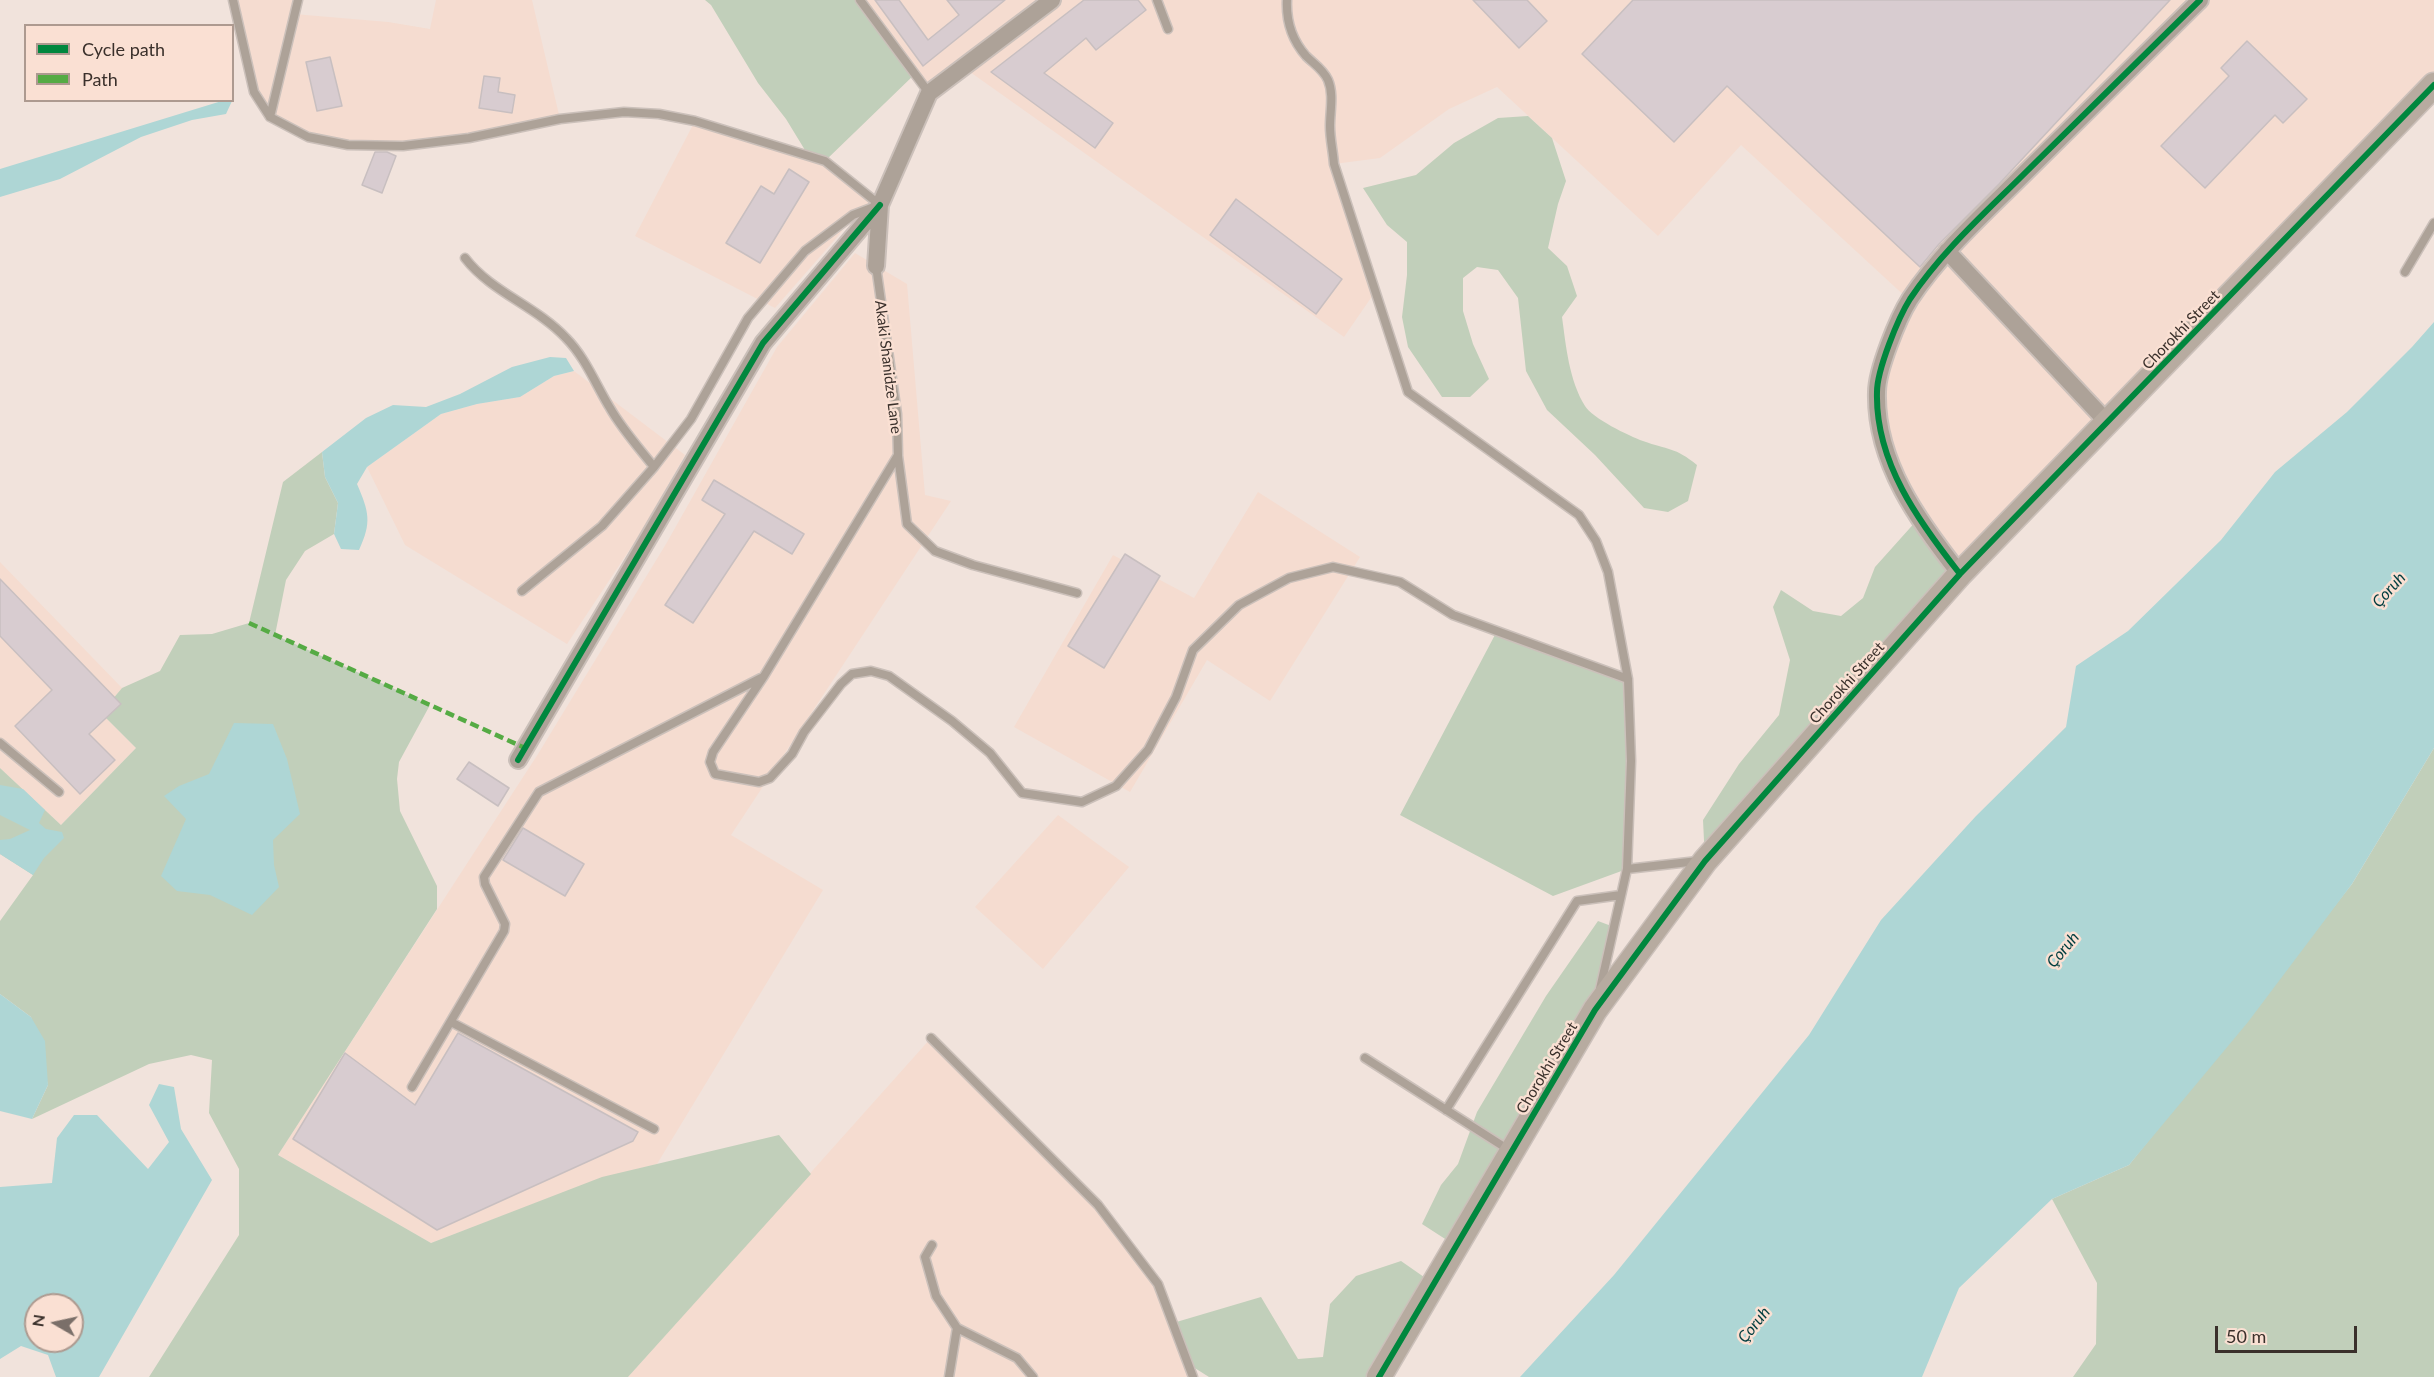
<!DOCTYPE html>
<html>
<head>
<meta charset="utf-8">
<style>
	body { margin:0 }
	#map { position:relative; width:2434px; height:1377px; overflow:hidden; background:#f1e3dc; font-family:Lato,sans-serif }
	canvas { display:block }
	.legend { position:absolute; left:24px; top:24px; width:210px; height:78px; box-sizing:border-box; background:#fae0d3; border:2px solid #ad9a90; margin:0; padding:8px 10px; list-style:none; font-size:18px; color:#3a302b }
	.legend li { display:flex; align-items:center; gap:12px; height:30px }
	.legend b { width:30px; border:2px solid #ad9a90 }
	.north { position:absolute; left:24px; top:1293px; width:60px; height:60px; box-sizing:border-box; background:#fae0d3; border:2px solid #ad9a90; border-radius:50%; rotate:279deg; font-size:16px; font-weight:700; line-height:24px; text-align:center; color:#3a302b }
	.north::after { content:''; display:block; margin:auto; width:21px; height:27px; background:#7a6f69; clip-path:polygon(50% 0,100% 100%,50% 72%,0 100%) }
	.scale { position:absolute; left:2215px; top:1326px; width:142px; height:27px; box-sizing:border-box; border:3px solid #3a302b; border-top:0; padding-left:8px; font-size:18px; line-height:21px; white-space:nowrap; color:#3a302b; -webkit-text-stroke:4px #fae0d3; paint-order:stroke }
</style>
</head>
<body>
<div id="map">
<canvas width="2434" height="1377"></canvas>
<ul class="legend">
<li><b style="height:8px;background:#00873e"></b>Cycle path</li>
<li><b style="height:8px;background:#55ab44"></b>Path</li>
</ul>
<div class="north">N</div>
<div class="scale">50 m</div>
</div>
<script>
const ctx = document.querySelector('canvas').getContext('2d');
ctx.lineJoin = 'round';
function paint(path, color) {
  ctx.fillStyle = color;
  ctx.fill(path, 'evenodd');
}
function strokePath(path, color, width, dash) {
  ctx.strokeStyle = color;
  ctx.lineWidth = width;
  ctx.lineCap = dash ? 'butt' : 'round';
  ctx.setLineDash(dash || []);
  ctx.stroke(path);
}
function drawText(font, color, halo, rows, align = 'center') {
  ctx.font = font + ' Lato,sans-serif';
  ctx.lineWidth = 5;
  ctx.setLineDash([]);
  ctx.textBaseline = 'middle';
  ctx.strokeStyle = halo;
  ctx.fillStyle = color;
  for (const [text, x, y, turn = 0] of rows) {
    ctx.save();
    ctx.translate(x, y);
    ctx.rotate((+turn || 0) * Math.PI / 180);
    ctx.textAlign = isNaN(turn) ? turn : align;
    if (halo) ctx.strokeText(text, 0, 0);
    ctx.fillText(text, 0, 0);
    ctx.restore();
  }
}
const built = new Path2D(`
	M233 0H298L294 14 388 22 430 29 436 0H532L560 119 469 138 348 145 308 137 270 117 254 92Z
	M860 0H2434V85L1960 574 1904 494 1877 391 1909 300 1741 145 1658 236 1497 87 1449 109 1380 158 1334 164 1375 292 1344 337 963 67 929 93Z
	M695 121 825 161 880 205 853 215 839 235 775 308 635 236Z
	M855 253 907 284 925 495 951 501 731 835 823 890 657 1164 602 1178 431 1243 278 1155 538 754 666 544 777 347Z
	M574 371 685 455 644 528 567 644 405 545 367 467 441 414 477 404 520 397 554 376Z
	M1258 492 1360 557 1270 701 1207 660 1130 792 1014 727 1113 555 1194 598Z
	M0 562 122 688 101 713 136 748 61 825 0 768Z
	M1058 815 1129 867 1043 969 975 907Z
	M931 1038 1098 1205 1158 1284 1193 1377H628Z`);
const green = new Path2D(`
	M705 0H860L915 74 825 161 808 155 786 119 758 83 711 5Z
	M1528 116 1552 138 1566 181 1558 204 1548 248 1567 266 1577 296 1562 317C1566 346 1569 380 1585 406 1592 418 1629 436 1643 441 1668 450 1675 447 1697 465L1688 501 1668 512 1644 508 1595 455 1547 410 1526 371 1518 298 1498 270 1477 267 1463 278V311L1473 344 1489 379 1470 397H1442L1408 347 1402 317 1407 275V242L1387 225 1363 188 1416 175 1454 143 1498 118Z
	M322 452 325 477 338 503 334 534 305 551 286 580 275 635 430 705 399 762 397 779 400 811 437 886V909L278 1155 431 1243 602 1177 779 1135 811 1174 628 1377H149L239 1235V1169L209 1113 212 1060 191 1055 149 1064 32 1119 48 1085 31 1017 0 994V921L33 875 0 854V768L61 825 136 748 101 713 122 688 160 671 180 635 212 634 249 623 283 482Z
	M1918 519 1960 574 1705 861 1703 820 1739 764 1779 715 1790 660 1773 607 1781 590 1813 611 1841 616 1863 598 1875 567Z
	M1497 631 1628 679 1627 869 1553 896 1400 815Z
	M2434 748V1377H2073L2096 1344 2097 1283 2052 1199 2129 1165 2352 884Z
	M1598 921 1614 927 1595 1010 1456 1246 1422 1224 1441 1185 1458 1164 1477 1112 1546 996Z
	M1401 1261 1434 1284 1371 1377H1209L1190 1365 1173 1323 1261 1297 1298 1359 1323 1357 1330 1304 1356 1276Z`);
const water = new Path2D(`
	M225 100 232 101 226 114 192 120 141 137 60 179 0 197V169Z
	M2434 322V748L2352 884 2248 1022 2129 1165 2052 1199 1959 1288 1922 1377H1520L1614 1275 1809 1035 1881 920 1976 816 2066 727 2076 666 2128 631 2221 540 2275 472 2347 412 2412 347Z
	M550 357 566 358 574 371 554 376 520 397 477 404 441 414 367 467 357 484C369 512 372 522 359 550L341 549 334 534 338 503 325 477 322 452 366 418 393 405 426 407 460 394 512 367Z
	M234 723 273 724 287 759 300 814 273 840 274 865 279 887 252 915 210 895 177 891 161 876 186 819 164 796 179 786 209 774Z
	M0 785 23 789 45 810 39 823 46 829 62 832 64 838 44 858 33 875 0 854V840L10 839 30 830 0 815Z
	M0 994 31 1017 45 1041 48 1085 32 1119 0 1111Z
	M159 1084 174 1087 181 1129 212 1180 99 1377H56L48 1355 21 1346 0 1359V1187L52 1183 57 1138 74 1115H97L148 1169 169 1142 149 1105ZM36 1305H72V1341H36Z`);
const building = new Path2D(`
	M875 0H899L928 40 959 15 947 0H1005L923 66Z
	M1084 0H1138L1146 10 1096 50 1086 38 1044 73 1113 123 1095 148 991 72Z
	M1473 0H1527L1547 21 1519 48Z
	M1633 0H2170L1999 184 1939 244 1920 267 1727 86 1674 142 1582 54Z
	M2247 41 2307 99 2283 123 2275 115 2205 188 2161 146 2229 76 2221 68Z
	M330 57 342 106 317 111 306 62Z
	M484 76 500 78 498 92 515 95 512 113 479 108Z
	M375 152H387L396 156 382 193 362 185Z
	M789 169 809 182 760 263 726 243 761 186 774 194Z
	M1236 199 1342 279 1316 314 1210 235Z
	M714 480 804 534 792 554 754 531 693 623 665 605 725 514 702 500Z
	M1125 554 1160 576 1104 668 1068 646Z
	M0 579 121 704 89 734 115 760 80 794 15 726 52 690 0 636Z
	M469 762 509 788 498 806 457 779Z
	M523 828 584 864 565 896 503 860Z
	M458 1033 638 1132 633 1141 437 1230 293 1139 345 1053 415 1105Z`);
const lane = new Path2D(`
	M233 0 254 92 270 117 308 137 348 145 403 146 469 138 560 119 624 112 659 114 695 121 825 161 880 205
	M860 0 929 93
	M1157 0 1168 29
	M1287 0C1286 21 1292 40 1306 56 1314 64 1323 69 1328 80 1334 94 1330 111 1330 126 1330 139 1333 151 1334 164L1408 392 1579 515 1596 541 1608 572 1628 679 1631 761 1627 869 1600 989
	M270 117 298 0
	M465 258C491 292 536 306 566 338 585 357 596 385 610 408 622 429 639 448 654 467
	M876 266 897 414 898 455 764 676 713 752 710 762 715 774 759 782 770 778 792 754 804 732 841 684 852 674 871 671 889 676 952 721 990 753 1022 793 1082 802 1116 786 1148 750 1176 697 1193 650 1239 605 1289 578 1333 567 1400 582 1453 615 1628 679
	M2405 272 2434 223
	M898 456 907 524 935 551 973 565 1077 593
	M522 591 602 526 654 467 691 419 748 318 805 251 853 215 874 207
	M0 743 59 792
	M1627 869 1698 861
	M451 1022 654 1129
	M931 1038 1098 1205 1158 1284 1193 1377
	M1365 1058 1509 1150
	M412 1087 504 931 505 924 485 884 484 877 539 792 761 678
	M1446 1110 1577 901 1621 895
	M932 1245 925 1257 936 1296 957 1328 1017 1358 1033 1377
	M949 1377 957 1328`);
const street = new Path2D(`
	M1947 251 2107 422
	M876 266 880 205 929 93 1052 0
	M1960 574C1919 522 1875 462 1877 392 1877 370 1898 318 1910 299 1942 251 1986 212 2026 172 2084 115 2142 57 2200 0
	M518 760 763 343 880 205`);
const secondary = new Path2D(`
	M1379 1377 1595 1010 1705 861 1960 574 2434 85`);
const quiet = new Path2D(`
	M249 623 525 748`);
const cycleway = new Path2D(`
	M1960 574C1919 522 1875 462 1877 392 1877 370 1898 318 1910 299 1942 251 1986 212 2026 172 2084 115 2142 57 2200 0
	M518 760 763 343 880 205
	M1379 1377 1595 1010 1705 861 1960 574 2434 85`);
const streetNames = [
	["Chorokhi Street",2181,330,-46],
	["Akaki Shanidze Lane",888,367,83],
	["Chorokhi Street",1847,683,-48],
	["Chorokhi Street",1547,1068,-59]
];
const waterNames = [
	["Çoruh",2389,590,-48],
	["Çoruh",2063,950,-50],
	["Çoruh",1754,1325,-51]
];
paint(built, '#f5dcd0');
paint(green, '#c1cfba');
paint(water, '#aed6d5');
paint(building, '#d8ccd0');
strokePath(building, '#c8bfc0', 1.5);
strokePath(lane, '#cbc0ba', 11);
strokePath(street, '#cbc0ba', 20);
strokePath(secondary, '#cbc0ba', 27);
strokePath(lane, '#ada298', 8);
strokePath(street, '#ada298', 16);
strokePath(secondary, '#b7aba0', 24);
strokePath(quiet, '#55ab44', 4.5, [9, 4.5]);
strokePath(cycleway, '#00873e', 6);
drawText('15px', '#3a302b', '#fae0d3', streetNames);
drawText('italic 16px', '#003d3f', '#fae0d3', waterNames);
</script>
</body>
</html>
